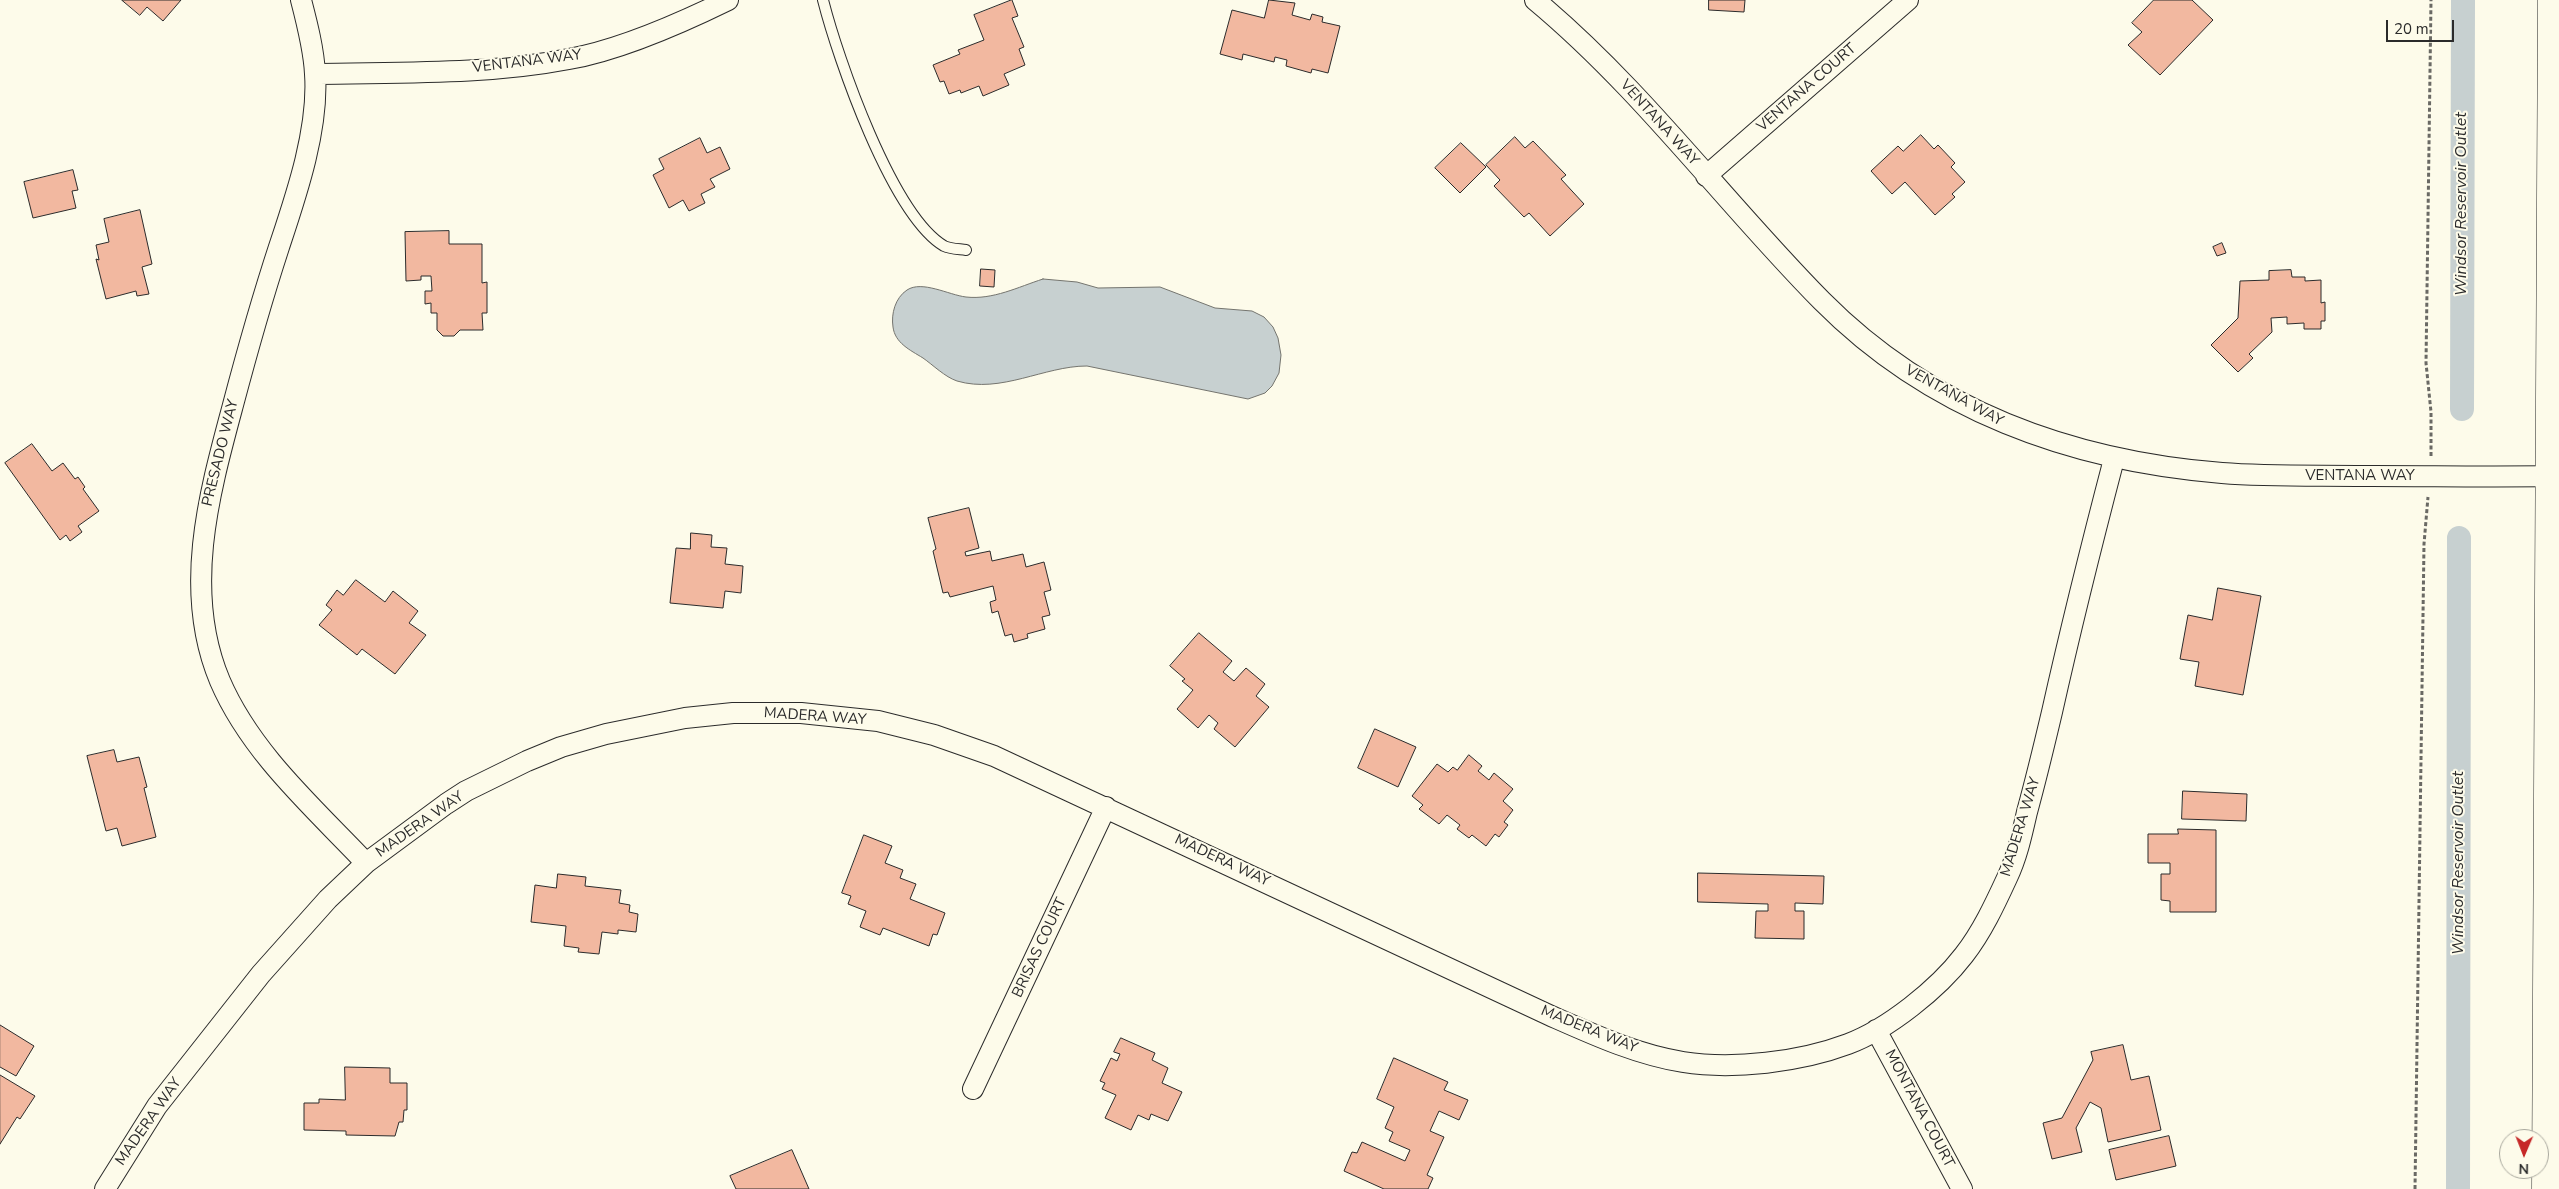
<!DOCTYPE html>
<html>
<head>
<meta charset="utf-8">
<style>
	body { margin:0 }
	#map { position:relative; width:2559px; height:1189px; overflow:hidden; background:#fdfbea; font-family:"Nunito Sans",sans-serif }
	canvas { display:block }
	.north { position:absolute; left:2499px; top:1129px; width:50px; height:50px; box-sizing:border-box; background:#fdfbea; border:1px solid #a9a89e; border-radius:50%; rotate:181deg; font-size:14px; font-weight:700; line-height:20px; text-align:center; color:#2b2b2b }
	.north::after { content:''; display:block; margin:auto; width:18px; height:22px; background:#c62828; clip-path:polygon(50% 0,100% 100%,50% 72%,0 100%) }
	.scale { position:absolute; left:2386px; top:20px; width:68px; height:22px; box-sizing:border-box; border:2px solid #2b2b2b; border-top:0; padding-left:6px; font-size:15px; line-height:18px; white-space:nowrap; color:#2b2b2b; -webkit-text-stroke:4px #fdfbea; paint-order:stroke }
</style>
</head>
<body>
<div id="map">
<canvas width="2559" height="1189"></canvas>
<div class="north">N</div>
<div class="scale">20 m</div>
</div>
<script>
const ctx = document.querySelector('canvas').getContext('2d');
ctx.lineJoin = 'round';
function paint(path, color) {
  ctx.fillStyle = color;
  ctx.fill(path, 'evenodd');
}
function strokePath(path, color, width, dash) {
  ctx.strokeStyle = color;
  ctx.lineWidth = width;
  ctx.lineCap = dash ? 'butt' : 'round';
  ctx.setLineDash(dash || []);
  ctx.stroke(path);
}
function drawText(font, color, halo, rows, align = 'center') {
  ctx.font = font + ' "Nunito Sans",sans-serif';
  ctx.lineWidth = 4;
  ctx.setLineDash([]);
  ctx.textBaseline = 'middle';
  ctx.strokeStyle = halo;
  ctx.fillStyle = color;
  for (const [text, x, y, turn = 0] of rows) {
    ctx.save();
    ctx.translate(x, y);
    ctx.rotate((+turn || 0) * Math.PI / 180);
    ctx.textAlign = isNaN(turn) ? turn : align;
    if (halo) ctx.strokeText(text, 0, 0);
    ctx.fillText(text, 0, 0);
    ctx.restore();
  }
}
const water = new Path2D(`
	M1043 279 1077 282 1098 288 1160 287 1215 308 1252 311 1264 317 1273 327 1278 338 1281 355 1279 373 1272 386 1265 393 1248 399 1087 366C1044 366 1001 394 957 381 945 377 933 365 923 358 910 350 895 343 893 327 891 314 895 298 907 290 922 280 949 295 966 297 993 300 1018 287 1043 279Z`);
const canal = new Path2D(`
	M2462 409 2463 0
	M2458 1189 2459 538`);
const building = new Path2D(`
	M122 0H181L163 21 147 7 140 15Z
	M1012 0 1018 16 1012 18 1024 47 1019 49 1025 65 1004 74 1009 85 983 96 979 86 961 93 960 90 949 94 944 81 940 82 933 65 960 54 958 50 984 40 974 15Z
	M1269 0 1295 3 1292 15 1310 20 1312 14 1323 17 1322 22 1340 26 1328 73 1312 69 1311 73 1286 66 1287 60 1275 57 1274 62 1243 54 1242 60 1220 54 1232 10 1264 18Z
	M1709 0H1745L1744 12 1709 10Z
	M2154 0H2192L2213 20 2160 75 2128 45 2142 32 2132 23Z
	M1921 135 1934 149 1938 145 1955 163 1951 167 1965 182 1952 194 1955 197 1935 215 1905 182 1892 194 1871 171 1898 146 1903 151Z
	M1515 137 1525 148 1533 141 1566 175 1561 179 1584 204 1550 236 1529 213 1524 217 1494 186 1500 180 1486 165Z
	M700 138 707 153 720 147 730 169 710 179 715 187 701 194 705 203 689 211 683 200 669 208 653 175 664 169 659 159Z
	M1461 143 1486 167 1460 193 1435 168Z
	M73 170 78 190 72 191 76 208 33 218 24 182Z
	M140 210 152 264 142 267 149 294 137 296 136 291 106 299 96 259 99 260 96 245 109 242 104 219Z
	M449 231V244H482V283L487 282V313H482L483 330H460L454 336H443L437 330V313H431V303L425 304V291H432L431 276H421V280L406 281 405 232Z
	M2222 243 2226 253 2217 256 2213 247Z
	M981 269 995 270 994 287 980 286Z
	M2291 270 2292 277H2305V281L2321 280V303L2325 302V321H2321V329H2304V323L2287 324V317L2271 318 2272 332 2249 354 2253 358 2238 372 2211 345 2238 318 2240 281 2269 280V271Z
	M32 444 52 471 63 463 75 479 78 477 85 487 83 489 99 511 78 526 82 532 70 541 66 535 60 540 5 463Z
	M969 508 979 548 965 552 966 556 990 551 992 561 1023 554 1026 567 1044 562 1051 590 1044 592 1050 615 1042 617 1045 629 1027 634 1028 638 1014 642 1012 634 1005 636 998 611 992 613 990 602 996 600 993 586 950 597 948 592 943 593 933 551 936 549 928 518Z
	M691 533 712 535 711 547 727 548 725 564 743 566 741 593 725 591 723 608 670 603 676 548 690 549Z
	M356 580 385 602 393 591 418 611 409 623 426 635 395 674 362 649 357 655 319 625 332 610 326 605 337 590 343 595Z
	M2218 588 2261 596 2243 695 2195 686 2199 662 2180 659 2188 615 2212 620Z
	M1199 633 1232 661 1223 672 1234 681 1246 668 1265 684 1256 696 1269 707 1235 747 1214 729 1218 723 1209 715 1198 728 1177 709 1193 690 1182 681 1185 679 1170 666Z
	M1375 729 1416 747 1398 787 1358 768Z
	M114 750 117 762 139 757 147 787 144 788 156 837 122 846 117 828 106 831 87 756Z
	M1469 755 1482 766 1478 771 1489 780 1494 773 1513 789 1503 801 1513 810 1504 822 1508 825 1499 837 1495 834 1486 846 1472 835 1469 838 1457 829 1460 825 1447 815 1439 824 1419 809 1423 805 1412 796 1437 764 1448 772 1453 767 1457 770Z
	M2183 791 2247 794 2246 821 2182 819Z
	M2178 829 2216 830V912H2170V901L2161 900V874H2170V863H2148V834H2178Z
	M864 835 892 846 885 863 903 870 900 878 916 884 910 899 945 913 937 935 933 934 929 946 883 928 880 935 860 927 866 911 848 904 851 896 842 893Z
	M1698 873 1824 876 1823 904 1795 903V911H1804V939L1755 938 1756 911H1768V904L1698 902Z
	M558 874 586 877 585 886 621 890 619 903 630 905 629 912 638 914 636 932 618 930V934L602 932 599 954 578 952 579 948 564 946 566 926 531 922 535 885 556 888Z
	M0 1025 34 1046 16 1076 0 1067Z
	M1121 1038 1155 1053 1152 1060 1168 1068 1162 1083 1182 1092 1168 1121 1151 1114 1149 1120 1138 1115 1131 1130 1105 1118 1116 1095 1102 1089 1105 1083 1100 1081 1111 1058 1117 1061 1120 1054 1114 1052Z
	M2123 1045 2131 1080 2149 1076 2161 1130 2108 1142 2101 1108 2090 1102 2076 1128 2082 1152 2052 1159 2043 1123 2062 1118 2093 1060 2091 1052Z
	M1394 1058 1448 1082 1444 1090 1468 1100 1459 1120 1439 1111 1430 1131 1444 1137 1427 1175 1433 1178 1428 1189H1384L1344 1171 1352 1152 1357 1153 1362 1142 1405 1161 1410 1150 1389 1141 1393 1132 1385 1128 1394 1107 1377 1099Z
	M345 1067 390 1068V1083H407V1110H404L403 1122H399L395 1136 346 1135V1131L304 1130V1103H319V1099L345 1100Z
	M0 1075 35 1096 20 1119 17 1117 0 1144Z
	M2169 1136 2176 1166 2116 1180 2109 1150Z
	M792 1150 809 1189H736L730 1176Z`);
const path = new Path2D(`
	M2431 456V412L2426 363 2431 0
	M2415 1189 2424 544 2428 497`);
const lane = new Path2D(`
	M823 0C838 59 892 215 944 246 950 249 959 249 966 250`);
const street = new Path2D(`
	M301 0C307 23 314 50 315 74 319 129 296 196 279 247 262 299 247 352 233 405 209 494 182 591 220 681 251 753 313 807 366 863
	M1535 0C1642 89 1724 202 1822 301 1930 410 2071 461 2222 473 2272 477 2322 475 2372 476 2434 476 2497 477 2559 476
	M315 74C399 72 486 75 569 59 620 50 681 23 728 0
	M1706 176 1908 0
	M1876 1030 1962 1189
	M973 1089 1106 807
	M105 1189 157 1106 261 974 328 899 366 863 446 804 466 791 527 761 561 747 606 734 685 718 733 713H801L878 721 934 735 994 756 1549 1015C1592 1034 1635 1054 1683 1062 1733 1070 1800 1062 1848 1044 1888 1029 1938 989 1964 955 1982 932 1995 904 2007 878 2017 857 2022 834 2027 812 2036 779 2044 746 2052 712 2071 627 2092 543 2114 459`);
const secondary = new Path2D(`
	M2546 1189 2552 0`);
const streetNames = [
	["VENTANA WAY",527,62,-7],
	["VENTANA COURT",1807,88,-41],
	["VENTANA WAY",1659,123,48],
	["VENTANA WAY",1954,396,29],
	["PRESADO WAY",221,453,-76],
	["VENTANA WAY",2360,476],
	["MADERA WAY",815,717,4],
	["MADERA WAY",420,825,-35],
	["MADERA WAY",2021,827,-73],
	["MADERA WAY",1222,861,25],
	["BRISAS COURT",1040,948,-65],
	["MADERA WAY",1589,1030,22],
	["MONTANA COURT",1919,1109,62],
	["MADERA WAY",149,1122,-55]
];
const waterNames = [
	["Windsor Reservoir Outlet",2462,204,-90],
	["Windsor Reservoir Outlet",2459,863,-90]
];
paint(water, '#c7d0d0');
strokePath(water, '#74746e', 1);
strokePath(canal, '#c7d0d0', 24);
paint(building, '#f2b8a0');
strokePath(building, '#2b2b2b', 1);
strokePath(lane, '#2b2b2b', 12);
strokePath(street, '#2b2b2b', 22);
strokePath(secondary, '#2b2b2b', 29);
strokePath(path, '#6a6964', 3, [4, 2.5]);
strokePath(lane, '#fdfbea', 10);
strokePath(street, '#fdfbea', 20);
strokePath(secondary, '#fdfbea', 28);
drawText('15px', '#2b2b2b', '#fdfbea', streetNames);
drawText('italic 16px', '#2b2b2b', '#fdfbea', waterNames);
</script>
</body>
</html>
